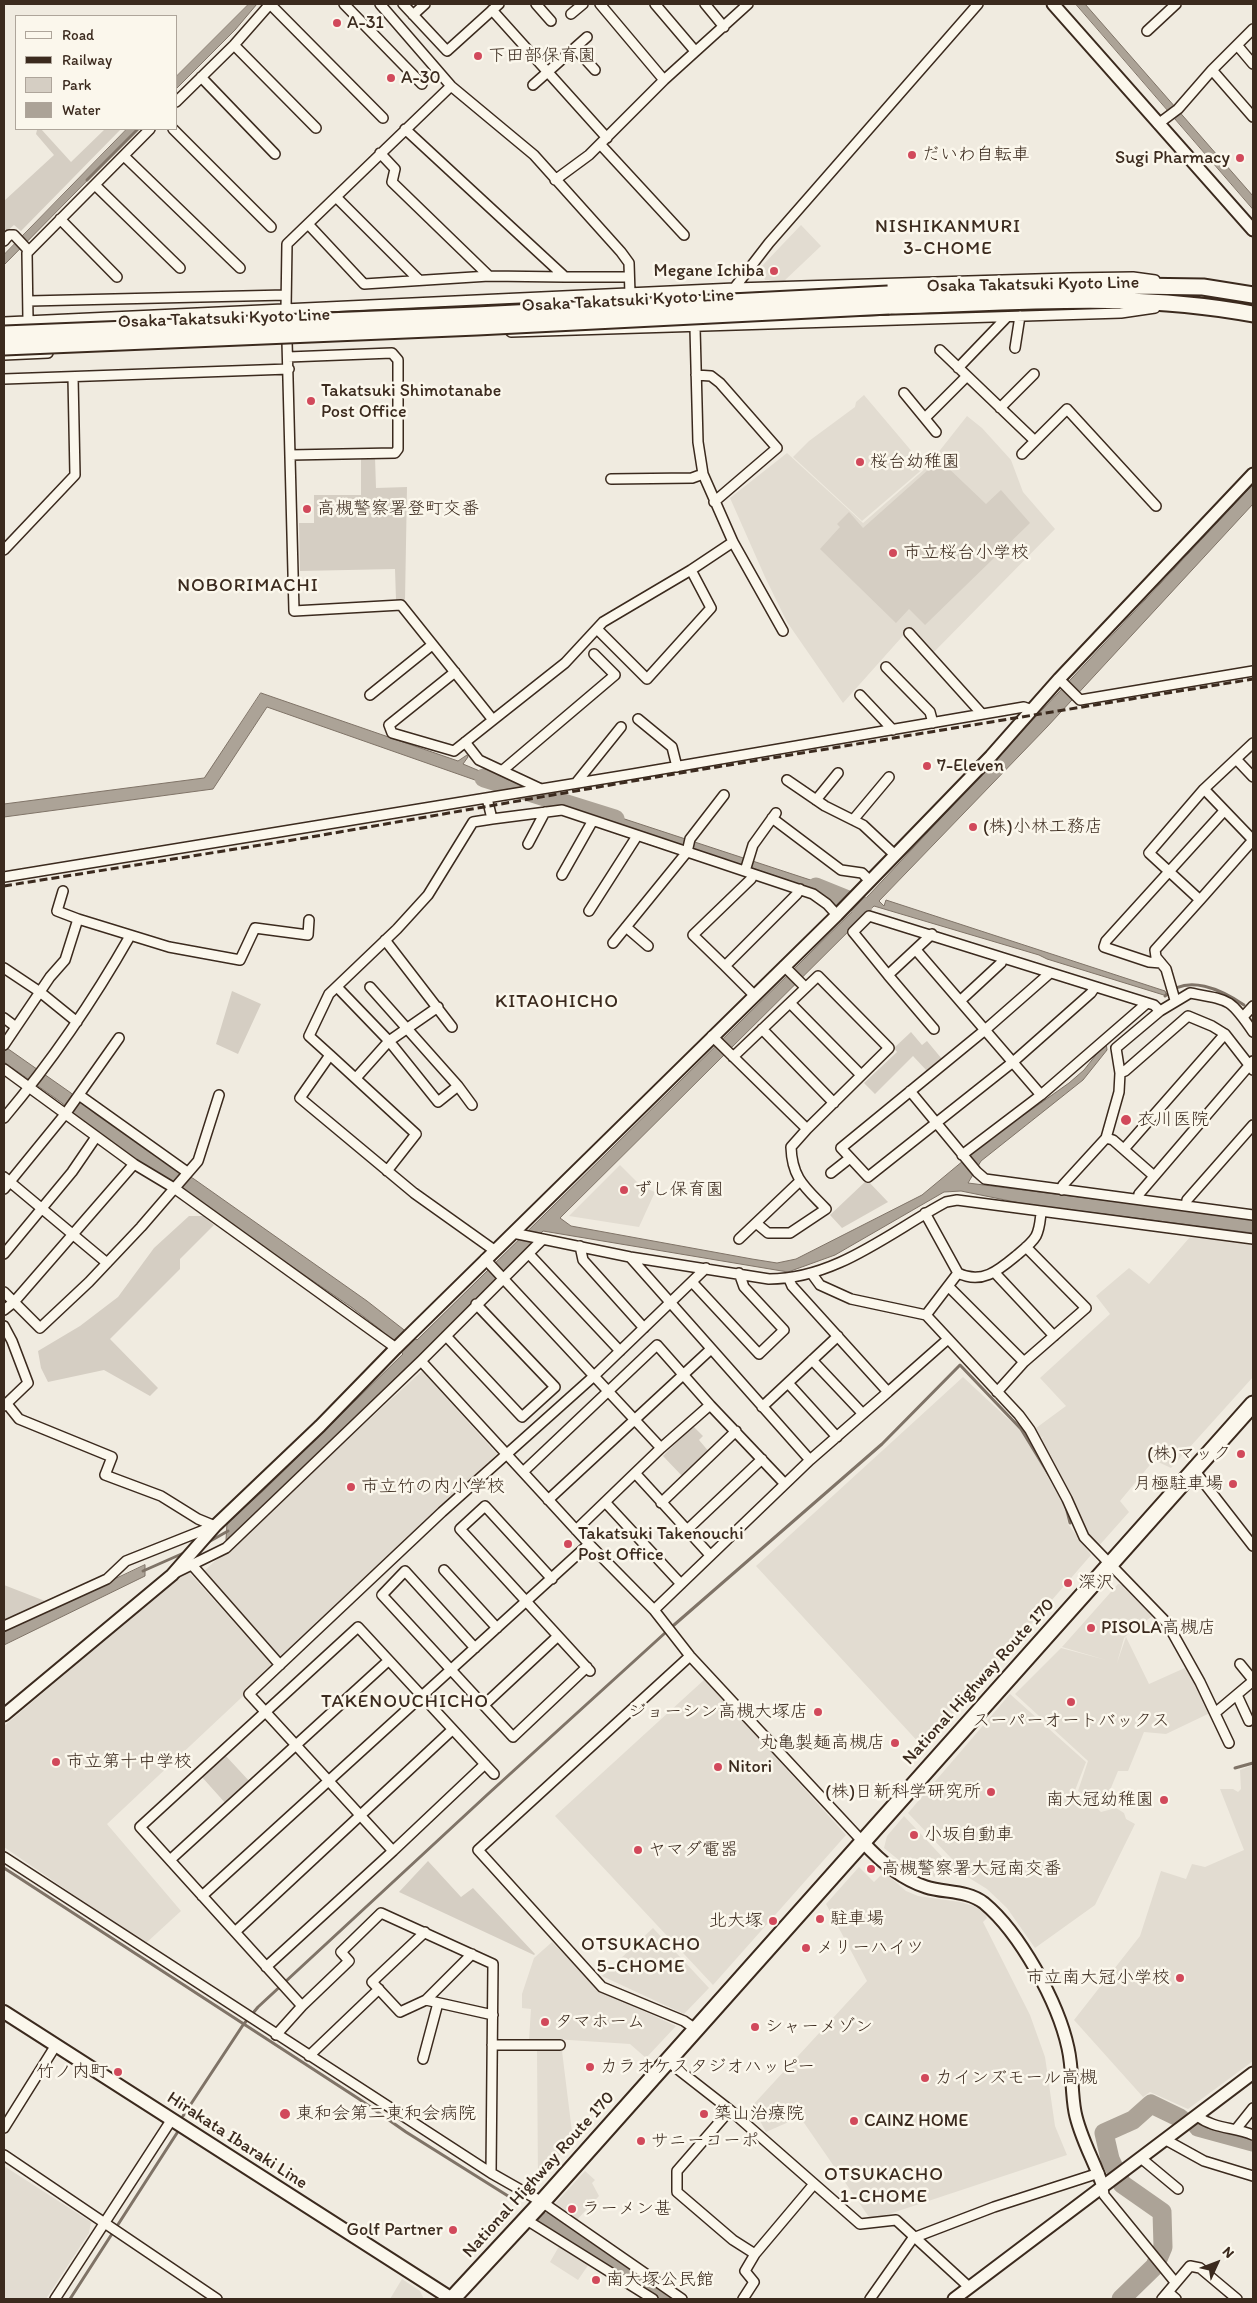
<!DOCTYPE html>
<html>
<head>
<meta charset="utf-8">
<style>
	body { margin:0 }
	#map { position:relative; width:1257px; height:2303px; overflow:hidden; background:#f0ebe0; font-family:Itim,sans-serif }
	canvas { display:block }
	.frame { position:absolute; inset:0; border:5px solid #3b2a1e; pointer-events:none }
	.legend { position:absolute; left:15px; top:15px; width:162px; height:115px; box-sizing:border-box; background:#fbf7ec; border:1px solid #aea59a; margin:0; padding:6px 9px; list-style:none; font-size:15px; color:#3b2a1e }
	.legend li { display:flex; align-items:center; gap:10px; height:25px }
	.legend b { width:25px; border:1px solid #aea59a }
	.north { position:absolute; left:1192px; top:2238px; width:50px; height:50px; -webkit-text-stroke:4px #fbf7ec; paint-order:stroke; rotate:47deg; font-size:14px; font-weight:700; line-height:20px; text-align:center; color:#3b2a1e }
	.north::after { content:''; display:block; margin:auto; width:18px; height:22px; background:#3b2a1e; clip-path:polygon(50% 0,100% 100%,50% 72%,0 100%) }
</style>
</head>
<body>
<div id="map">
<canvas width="1257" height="2303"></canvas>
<div class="frame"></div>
<ul class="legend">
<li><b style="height:6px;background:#fbf7ec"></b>Road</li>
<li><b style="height:6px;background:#3b2a1e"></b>Railway</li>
<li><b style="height:14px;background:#d5cec3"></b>Park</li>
<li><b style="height:14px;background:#aca397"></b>Water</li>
</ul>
<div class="north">N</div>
</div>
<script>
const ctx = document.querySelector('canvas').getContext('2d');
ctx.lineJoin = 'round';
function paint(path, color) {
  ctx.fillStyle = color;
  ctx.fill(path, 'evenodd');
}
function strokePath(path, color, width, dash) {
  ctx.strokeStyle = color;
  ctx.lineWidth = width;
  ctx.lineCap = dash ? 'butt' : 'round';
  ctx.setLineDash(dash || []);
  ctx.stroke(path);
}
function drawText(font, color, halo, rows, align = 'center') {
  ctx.font = font + ' Itim,"Klee One",sans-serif';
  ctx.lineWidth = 5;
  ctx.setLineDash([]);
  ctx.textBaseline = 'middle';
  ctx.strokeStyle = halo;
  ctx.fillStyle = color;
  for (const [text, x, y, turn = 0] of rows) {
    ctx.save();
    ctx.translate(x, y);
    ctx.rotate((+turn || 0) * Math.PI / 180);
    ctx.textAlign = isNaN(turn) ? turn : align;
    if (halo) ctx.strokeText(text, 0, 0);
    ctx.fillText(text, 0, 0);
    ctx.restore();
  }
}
const built = new Path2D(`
	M801 225 821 246 783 282 765 280 760 268Z
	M864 395 925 467 862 521 793 457 809 441 855 407 856 402Z
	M967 416 982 428 1011 460 1023 492 1055 529 932 654 909 629 843 703 787 622 765 577 730 498 787 453 863 523 926 468Z
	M620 1165 642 1187 655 1192 639 1227 569 1216Z
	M1190 1237 1253 1245V1377L1171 1468 1154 1460 1120 1501 1129 1512 1097 1548 1084 1533 1077 1510 1039 1441 1044 1436 1039 1439 1032 1431 1066 1406 1040 1378 1110 1314 1096 1296 1129 1268 1149 1284Z
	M422 1371 497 1454 281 1659 202 1573Z
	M963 1377 1020 1430 1064 1502 1068 1524 1091 1555 953 1714 921 1745 756 1566Z
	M187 1570 274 1667 107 1824 181 1911 145 1944 4 1847V1726Z
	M1118 1584 1123 1585 1153 1616 1133 1629 1124 1638 1117 1663 1126 1637 1149 1684 1187 1667 1210 1713 1166 1734 1144 1732 1128 1771H1118L1103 1807 1078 1791 1088 1761 1015 1694 1061 1648 1106 1660 1062 1647Z
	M705 1679 846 1835 713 1985 555 1816Z
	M1010 1694 1086 1762 1074 1793 1091 1802 1101 1812 1116 1808 1124 1813 1126 1819 1135 1824 1095 1905 1035 1948 1007 1908 987 1889 966 1876 940 1874 952 1859 908 1813Z
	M1253 1765V2061L1188 2109 1150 2092 1143 2097 1074 2020 1140 1936 1161 1871 1186 1879 1192 1864 1205 1867 1244 1850 1220 1789H1233L1238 1792 1241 1789 1240 1770Z
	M904 1816 948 1863 935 1877 905 1865 884 1848 887 1836Z
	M859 1867 874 1882 884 1872 906 1891 918 1896 960 1902 974 1906 985 1913 987 1918 983 1922 1030 2015 1045 2057 1055 2126 1067 2155 871 2220 800 2117 766 2132 752 2106 867 1981 826 1904Z
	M653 1928 709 1988 684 2014 602 1976Z
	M552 1942 600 1991 676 2026 646 2058 630 2044 554 2039 529 2040 531 2009 522 2008V1994L534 1958Z
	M537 2051H562L573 2140 538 2182Z
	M4 2166 91 2222 89 2233 46 2299H4Z
	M585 2171 595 2180 592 2183 599 2196 574 2223 553 2206Z
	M561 2243 591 2261 578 2280 550 2262Z
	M402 2279 420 2291 424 2299H390Z`);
const green = new Path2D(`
	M41 129 71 162 105 129H121L21 231 14 225 4 234V201L54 155 36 134 37 130Z
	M361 457H375L376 488 407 487 405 600H396L395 569 300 571 299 523H314V495H361Z
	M934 461 944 464 986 504 1001 490 1030 523 925 625 909 609 896 623 820 549 840 527 837 524 849 512 863 528 928 470Z
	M232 991 261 1004 238 1054 216 1044Z
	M911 1032 922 1045 927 1041 942 1059 927 1071 913 1056 875 1094 864 1083 897 1052 894 1048Z
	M867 1180 888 1202 842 1228 830 1215Z
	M189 1216H203L214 1225 180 1259V1269L110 1339 158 1388 150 1396 104 1370 48 1382 41 1368 38 1351 80 1326 118 1297 154 1248Z
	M693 1426 703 1436 699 1440 710 1453 683 1477 663 1456Z
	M4 1585 63 1608 4 1636Z
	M225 1755 251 1783 227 1805 201 1776Z
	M428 1861 461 1897 473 1888 535 1954 534 1955 399 1892Z`);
const water = new Path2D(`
	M249 4H257L235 30 176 89V77Z
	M1076 4H1085L1253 196V209Z
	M127 129H138L4 265V255Z
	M1253 485V504L1047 727 879 901 884 906 886 900 1165 991 1167 996 1047 959 1039 955 874 906 560 1218 571 1226 752 1259 777 1263 796 1259 922 1195 987 1141 1069 1083 1084 1070 1106 1042 1107 1050 1083 1080 981 1161 968 1183 1253 1219V1233L1025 1204 961 1191 944 1192 835 1255 788 1272 543 1231 453 1322 239 1530 226 1540 227 1523 262 1492 403 1354 381 1330 351 1307 89 1127 62 1103 4 1062V1046L71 1093 94 1113 149 1152 194 1179 367 1301 417 1340 869 895Z
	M261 693 458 761 467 755 468 757 463 764 513 785 495 787 267 707 213 789 4 817V804L204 778Z
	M591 808 844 891 838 897 590 815Z
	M145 1565V1576L4 1645V1632Z`);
const stream = new Path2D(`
	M87 180 138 129
	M1165 996C1187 973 1222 990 1244 1005
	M1253 1019V1020
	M1066 1507 1070 1523
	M205 1544 228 1531
	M143 1571 186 1552
	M674 1625 882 1444 960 1365 1021 1429 1057 1488
	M1235 1768 1253 1763
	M4 1868 359 2099 406 2132 516 2201
	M183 2116 243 2025 258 2007 488 1794 665 1633
	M70 2299 177 2133`);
const river = new Path2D(`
	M484 778 615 819
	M816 887 863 906
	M1198 2127 1253 2142
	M546 2222 667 2299
	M1121 2299 1155 2266 1163 2247 1162 2212 1122 2184 1110 2159 1104 2133 1133 2120 1151 2104 1180 2118`);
const minor = new Path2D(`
	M270 4 383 118
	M344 4 422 84
	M380 4 451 86 534 155 621 252 629 263 630 294
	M403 4 447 51 499 4
	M536 4 551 21
	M600 4 664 80
	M655 4 695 51
	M705 4 724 27
	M492 10 607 138
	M571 14 583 4
	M413 15 425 4
	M1147 31 1176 4
	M234 45 316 128
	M1237 45 1253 64
	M575 48 595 70
	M1212 70 1253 117
	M201 77 275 154
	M533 85 587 37
	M176 102 234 45 270 4
	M1158 124 1178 109 1212 70 1253 29
	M173 129 271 227
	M405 129 565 277H629
	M600 144 684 235
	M380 153 395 169 392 182 489 276 565 277
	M124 156 240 268
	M555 180 589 155 664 80 748 4
	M95 185 180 268
	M336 197 419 280
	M60 219 117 277
	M308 224 364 284 489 276
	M4 241 9 235H14L29 251
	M732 291 769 243 978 4
	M29 301 286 295
	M286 309 287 244 451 86
	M28 320 27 253 150 129
	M4 322 735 288 1069 278 1133 277 1155 280
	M698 325 695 328 698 442 703 474 733 542 783 631
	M511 332 1121 313 1155 308
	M287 341 294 611 401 605 493 720 565 663 603 622 691 570 733 542
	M1015 348 1020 316
	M940 350 1035 441
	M4 355 48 353
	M288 357 392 353 398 360V449L395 453 290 455
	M958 368 1007 317
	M696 375 711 376 720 383 777 448 714 502
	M4 379 289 369
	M904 393 936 432
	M1000 408 1034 374
	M925 418 967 376
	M1022 454 1067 409 1156 506
	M611 479 692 478 703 474
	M4 550 75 475 73 377
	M597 629 647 679 711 608 691 570
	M909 633 982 714
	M886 667 930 712 933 723
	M455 672 389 725 392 733 454 751 493 720
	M1059 679 1080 700 1253 671
	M370 695 432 645
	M860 695 893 730
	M638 719 672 747 677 767
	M465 742 479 760 541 789
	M1236 759 1253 777
	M503 770 615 675 594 654
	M787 780 825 806 863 825 895 855
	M576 783 621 727
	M487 798 492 819 562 810 813 894 827 904 837 915
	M816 800 838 773
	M772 818 841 870 862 873 870 881
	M492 819 473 822 428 895 397 929 329 994 309 1036 330 1055 300 1098 414 1193 494 1250
	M853 820 889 777
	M528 844 545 812
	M745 871 753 845 776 813
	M753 874 751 879 693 935 725 966 797 894 800 889
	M562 875 592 822
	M4 877 633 774 1024 707 1032 710
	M1200 900 1253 840 1204 789
	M589 911 637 836
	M78 919 169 947 240 960 255 928 308 935 309 920
	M626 927 648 946
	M932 934 888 975 853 932 869 916 1154 1005 1160 1011
	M385 940 452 1027
	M613 943 687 852 690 839 724 795
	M916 950 1041 1095
	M1161 963 1149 962 1104 947 1106 941 1224 811
	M725 966 754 995
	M784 966 805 987
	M4 968 40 992 77 1022
	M1050 973 985 1030 841 1148 868 1177 1013 1062 1091 993 1095 987
	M888 975 934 1029
	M337 987 389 1041 438 1102 458 1086 472 1105
	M370 987 458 1086
	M1175 1000 1166 969 1156 957 1155 950 1200 900 1149 853 1204 789 1253 743
	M960 1001 1001 963 1003 958
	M790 1003 861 1075
	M1243 1017 1253 1006
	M4 1018 16 1027
	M762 1029 834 1103
	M712 1036 807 1129 889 1048 818 976 733 1057
	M4 1045 50 977 65 960 78 919 57 911 63 891
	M330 1055 416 1134 387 1171
	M4 1069 134 1164 174 1188 396 1348
	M1120 1073 1125 1071 1188 1016 1212 1026 1225 1034 1253 1070
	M356 1078 389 1041 438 1007
	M910 1091 977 1172 985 1179 1253 1215
	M79 1095 187 1172
	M4 1118C52 1061 93 1001 130 936
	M1106 1138 1113 1140 1154 1176
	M1124 1149 1225 1034
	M962 1155 1041 1095 1147 1003
	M831 1173 850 1158
	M4 1177 107 1263
	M4 1189 66 1113 119 1038
	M1062 1190 1063 1185 1106 1138 1119 1092 1120 1073 1116 1048 1160 1011 1190 993C1229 1000 1230 998 1253 1032
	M1138 1198 1139 1194 1253 1061
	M1186 1206 1187 1200 1253 1125
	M925 1213 958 1273C982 1285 999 1270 1017 1255 1023 1250 1032 1243 1036 1236 1040 1228 1040 1221 1041 1213
	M756 1223 768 1233H790L826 1209C806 1188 792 1179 791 1147L807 1129
	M513 1233 630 1257 769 1279C836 1279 890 1232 946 1202L957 1200 1253 1239
	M739 1239 800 1181
	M580 1246 583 1260 644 1328
	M4 1254 72 1172 96 1137
	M529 1254 620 1351
	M630 1257 810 1460
	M485 1259 661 1448 635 1473 710 1555
	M995 1273 1054 1336
	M812 1274 820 1285 851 1299 926 1315 958 1273
	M789 1279 792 1286 888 1392 948 1339
	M692 1282 759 1354 784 1330 744 1287 739 1273
	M948 1286 1024 1362 997 1392
	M4 1292 40 1328 89 1282 141 1227 198 1161 219 1095
	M4 1310 14 1302 134 1164
	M926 1315 1019 1415 1030 1430 1067 1499 1084 1537 1167 1623 1200 1682 1229 1743
	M4 1326 12 1341 28 1383 4 1406
	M446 1336 522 1417 555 1387 476 1304
	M812 1360 863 1414
	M421 1361 589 1544 654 1610 690 1656 862 1841
	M1024 1362 1086 1308 1026 1247
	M788 1383 837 1437
	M7 1404 19 1419 112 1457 105 1475 161 1496 198 1519 215 1526
	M710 1405 785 1484
	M762 1407 838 1336
	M1194 1470 1253 1546
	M523 1472 657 1345 710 1405 661 1448
	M548 1500 711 1349
	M605 1502 681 1584
	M661 1503 736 1431
	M576 1530 635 1473
	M687 1530 762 1459
	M192 1565 280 1665
	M444 1570 497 1628
	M175 1573 226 1548 421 1361 543 1239
	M552 1579 485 1506 460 1529 590 1671
	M654 1610 810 1460 888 1392
	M4 1626 107 1579 126 1561 214 1526
	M475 1648 405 1571 382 1595 513 1737 587 1667
	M690 1656 478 1850 602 1987 684 2021 694 2028
	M1240 1664 1253 1680
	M1237 1695 1249 1721
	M484 1705 558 1636
	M1215 1713 1253 1681
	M393 1851 485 1764
	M4 1857 491 2173 542 2202 682 2299
	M170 1860 388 1661
	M202 1896 589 1544
	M235 1932 452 1730
	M425 1932 372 1982 400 2012 426 2000 472 1954
	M266 1967 393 1851 249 1694 442 1512 594 1376 706 1268
	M426 2000 493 2015
	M302 2006 349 1961 341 1952 381 1913 493 1964 491 2173
	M276 2035 302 2006 140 1827 358 1627 494 1774
	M492 2045H560
	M309 2056 379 1989
	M423 2059 438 2003
	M666 2060 730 2110 860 2224 896 2220 969 2287
	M730 2110 677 2171V2192L733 2240 755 2254 814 2184
	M1197 2116C1214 2129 1234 2127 1253 2135
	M4 2128 56 2045
	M1237 2128 1253 2108
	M1166 2140 1204 2161 1253 2176
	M4 2155 217 2299
	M1142 2159 1178 2189
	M1103 2187 1104 2195 1175 2282
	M525 2219 653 2299
	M1168 2292 1176 2299
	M55 2299 172 2119
	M743 2299 754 2282 745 2271 755 2254
	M870 2299 913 2238 994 2207 1099 2173
	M1162 2299 1190 2266 1200 2268 1237 2299`);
const tertiary = new Path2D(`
	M1053 4 1253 230
	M4 1715 172 1575 215 1526 320 1426 396 1348 837 915 991 756 1059 679 1253 474
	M862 1841C879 1860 901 1879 926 1887 945 1893 967 1890 984 1903 1020 1933 1058 2002 1068 2048 1073 2070 1071 2091 1075 2112 1080 2138 1095 2162 1103 2187
	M954 2299 1253 2073`);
const secondary = new Path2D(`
	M4 2012 452 2299`);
const primary = new Path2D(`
	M888 294 1134 286 1203 287 1253 295
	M889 306C1010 303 1134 291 1253 314`);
const trunk = new Path2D(`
	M452 2299 542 2202 1253 1404`);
const rail = new Path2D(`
	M4 886 305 838 662 776 1253 679`);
const primaryBridge = new Path2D(`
	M4 334 476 315 888 294
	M4 347 477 327 889 306`);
const markers = [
	[337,23,5,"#d1495b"],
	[478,56,5,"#d1495b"],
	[391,78,5,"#d1495b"],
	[912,155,5,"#d1495b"],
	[1240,158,5,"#d1495b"],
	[774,271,5,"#d1495b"],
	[311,401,5,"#d1495b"],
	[860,462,5,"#d1495b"],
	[307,509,5,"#d1495b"],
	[893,553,5,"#d1495b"],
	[927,766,5,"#d1495b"],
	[973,827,5,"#d1495b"],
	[1126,1120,6,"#d1495b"],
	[624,1190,5,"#d1495b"],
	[1241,1454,5,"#d1495b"],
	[1233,1484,5,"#d1495b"],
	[351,1487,5,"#d1495b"],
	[568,1544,5,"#d1495b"],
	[1068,1583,5,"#d1495b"],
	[1091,1628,5,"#d1495b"],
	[1071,1702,5,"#d1495b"],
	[818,1712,5,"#d1495b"],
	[895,1743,5,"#d1495b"],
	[56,1762,5,"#d1495b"],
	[718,1767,5,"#d1495b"],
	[991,1792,5,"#d1495b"],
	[1164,1800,5,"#d1495b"],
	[914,1835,5,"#d1495b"],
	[638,1850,5,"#d1495b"],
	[871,1869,5,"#d1495b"],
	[820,1919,5,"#d1495b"],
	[773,1921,5,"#d1495b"],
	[806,1948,5,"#d1495b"],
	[1180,1978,5,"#d1495b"],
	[545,2022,5,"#d1495b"],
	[755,2027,5,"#d1495b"],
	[590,2067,5,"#d1495b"],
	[118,2072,5,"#d1495b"],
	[925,2078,5,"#d1495b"],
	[285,2114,6,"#d1495b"],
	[704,2114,5,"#d1495b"],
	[854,2121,5,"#d1495b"],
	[641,2141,5,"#d1495b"],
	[572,2209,5,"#d1495b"],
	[453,2230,5,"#d1495b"],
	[596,2280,5,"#d1495b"]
];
const poiNames = [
	["A-31",347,23],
	["下田部保育園",488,56],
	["A-30",401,78],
	["だいわ自転車",922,155],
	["Sugi Pharmacy",1230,158,"right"],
	["Megane Ichiba",764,271,"right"],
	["Takatsuki Shimotanabe",321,391],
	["Post Office",321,412],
	["桜台幼稚園",870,462],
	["高槻警察署登町交番",317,509],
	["市立桜台小学校",903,553],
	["7-Eleven",937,766],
	["(株)小林工務店",983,827],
	["衣川医院",1137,1120],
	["ずし保育園",634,1190],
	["(株)マック",1231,1454,"right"],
	["月極駐車場",1223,1484,"right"],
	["市立竹の内小学校",361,1487],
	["Takatsuki Takenouchi",578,1534],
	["Post Office",578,1555],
	["深沢",1078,1583],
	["PISOLA高槻店",1101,1628],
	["ジョーシン高槻大塚店",808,1712,"right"],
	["スーパーオートバックス",1071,1721,"center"],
	["丸亀製麺高槻店",885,1743,"right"],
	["市立第十中学校",66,1762],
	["Nitori",728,1767],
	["(株)日新科学研究所",981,1792,"right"],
	["南大冠幼稚園",1154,1800,"right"],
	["小坂自動車",924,1835],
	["ヤマダ電器",648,1850],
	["高槻警察署大冠南交番",881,1869],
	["駐車場",830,1919],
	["北大塚",763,1921,"right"],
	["メリーハイツ",816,1948],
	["市立南大冠小学校",1170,1978,"right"],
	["タマホーム",555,2022],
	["シャーメゾン",765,2027],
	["カラオケスタジオハッピー",600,2067],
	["竹ノ内町",108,2072,"right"],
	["カインズモール高槻",935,2078],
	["東和会第二東和会病院",296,2114],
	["築山治療院",714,2114],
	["CAINZ HOME",864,2121],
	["サニーコーポ",651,2141],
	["ラーメン甚",582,2209],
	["Golf Partner",443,2230,"right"],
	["南大塚公民館",606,2280]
];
const streetNames = [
	["Osaka Takatsuki Kyoto Line",1033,285,-1],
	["Osaka Takatsuki Kyoto Line",628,301,-3],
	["Osaka Takatsuki Kyoto Line",224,319,-2],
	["National Highway Route 170",979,1682,-48],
	["Hirakata Ibaraki Line",237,2141,33],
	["National Highway Route 170",539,2175,-48]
];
const neighbourhoodNames = [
	["NISHIKANMURI",948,227],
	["3-CHOME",948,249],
	["NOBORIMACHI",248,586],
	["KITAOHICHO",557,1002],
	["TAKENOUCHICHO",405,1702],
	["OTSUKACHO",641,1945],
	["5-CHOME",641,1967],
	["OTSUKACHO",884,2175],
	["1-CHOME",884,2197]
];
paint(built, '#e2dcd1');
paint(green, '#d5cec3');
paint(water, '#aca397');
strokePath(water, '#7f7367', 1);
strokePath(stream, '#7f7367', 3);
strokePath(river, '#aca397', 19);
strokePath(minor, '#3b2a1e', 12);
strokePath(tertiary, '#3b2a1e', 15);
strokePath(secondary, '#3b2a1e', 16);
strokePath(primary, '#3b2a1e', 19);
strokePath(trunk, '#3b2a1e', 19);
strokePath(minor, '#fbf7ec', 9);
strokePath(tertiary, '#fbf7ec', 11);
strokePath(secondary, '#fbf7ec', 12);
strokePath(primary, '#fbf7ec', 15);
strokePath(trunk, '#fbf7ec', 15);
strokePath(rail, '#3b2a1e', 3, [8, 4]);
strokePath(primaryBridge, '#3b2a1e', 19, []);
strokePath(primaryBridge, '#fbf7ec', 15);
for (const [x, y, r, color] of markers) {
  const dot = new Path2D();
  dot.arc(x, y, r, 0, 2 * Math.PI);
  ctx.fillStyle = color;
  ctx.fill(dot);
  strokePath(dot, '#fbf7ec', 2);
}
drawText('18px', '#3b2a1e', '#fbf7ec', poiNames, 'left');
drawText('18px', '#3b2a1e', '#fbf7ec', streetNames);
ctx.letterSpacing = '1px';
drawText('19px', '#3b2a1e', '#fbf7ec', neighbourhoodNames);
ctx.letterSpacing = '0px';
</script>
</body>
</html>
